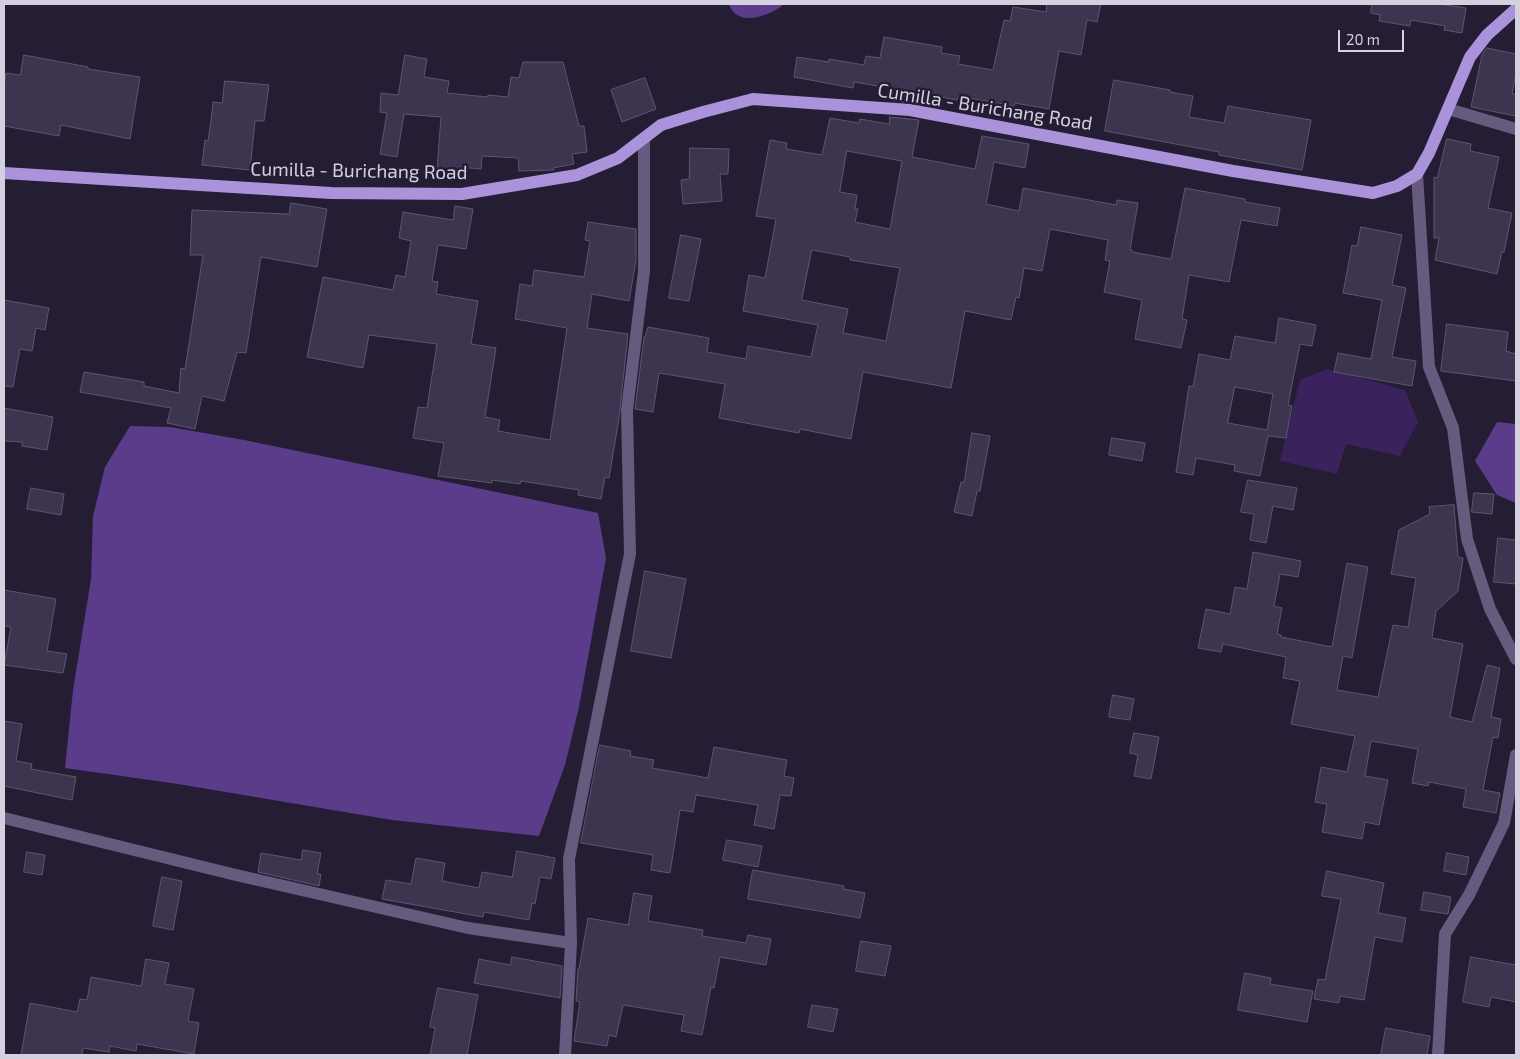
<!DOCTYPE html>
<html>
<head>
<meta charset="utf-8">
<style>
	body { margin:0 }
	#map { position:relative; width:1520px; height:1059px; overflow:hidden; background:#251d34; font-family:"Exo 2",sans-serif }
	canvas { display:block }
	.frame { position:absolute; inset:0; border:5px solid #d5d0e0; pointer-events:none }
	.scale { position:absolute; left:1338px; top:30px; width:66px; height:22px; box-sizing:border-box; border:2px solid #d5d0e0; border-top:0; padding-left:6px; font-size:15px; line-height:18px; white-space:nowrap; color:#d5d0e0; -webkit-text-stroke:4px #251d34; paint-order:stroke }
</style>
</head>
<body>
<div id="map">
<canvas width="1520" height="1059"></canvas>
<div class="frame"></div>
<div class="scale">20 m</div>
</div>
<script>
const ctx = document.querySelector('canvas').getContext('2d');
ctx.lineJoin = 'round';
function paint(path, color) {
  ctx.fillStyle = color;
  ctx.fill(path, 'evenodd');
}
function strokePath(path, color, width, dash) {
  ctx.strokeStyle = color;
  ctx.lineWidth = width;
  ctx.lineCap = dash ? 'butt' : 'round';
  ctx.setLineDash(dash || []);
  ctx.stroke(path);
}
function drawText(font, color, halo, rows, align = 'center') {
  ctx.font = font + ' "Exo 2",sans-serif';
  ctx.lineWidth = 5;
  ctx.setLineDash([]);
  ctx.textBaseline = 'middle';
  ctx.strokeStyle = halo;
  ctx.fillStyle = color;
  for (const [text, x, y, turn = 0] of rows) {
    ctx.save();
    ctx.translate(x, y);
    ctx.rotate((+turn || 0) * Math.PI / 180);
    ctx.textAlign = isNaN(turn) ? turn : align;
    if (halo) ctx.strokeText(text, 0, 0);
    ctx.fillText(text, 0, 0);
    ctx.restore();
  }
}
const green = new Path2D(`
	M1327 369 1405 390 1418 422 1400 456 1346 444 1337 474 1280 461 1300 380Z`);
const water = new Path2D(`
	M729 4H784C775 13 751 22 739 16 733 13 731 9 729 4Z
	M1497 422 1516 424V503L1497 495 1475 461Z
	M130 426 170 427 244 440 598 513 606 558 579 707 565 765 539 836 392 820 178 784 65 768 73 690 91 579 93 516 105 467Z`);
const building = new Path2D(`
	M1047 4H1101L1097 22 1087 20 1081 55 1059 51 1049 109 1015 103 1014 106 958 96 957 100 924 94 922 104 893 101 895 89 854 82 853 88 794 77 797 57 829 62V59L864 65 866 56 880 58 884 37 942 47 941 53 960 56 958 64 993 70 1004 20 1010 21 1013 7 1046 12Z
	M1372 4H1440L1466 8 1462 33 1444 30 1445 26 1411 20 1410 26 1379 21 1380 15 1371 13Z
	M1487 48 1516 54V73L1512 94H1516V116L1471 107 1482 55Z
	M24 55 88 67V69L140 77 130 139 61 125 59 136 4 126V85L6 73 20 75Z
	M405 55 427 59 424 77 449 81 447 93 488 97V95L508 97 511 77 519 78 523 62H563L579 126H584L587 152 572 154 574 164 553 168 554 170 519 171 518 158 482 156 481 169 459 167 458 171 437 170 441 117 404 114 397 157 380 154 387 113 380 112 381 93 398 95Z
	M645 78 656 109 622 122 611 90Z
	M1114 80 1170 90V92L1193 96 1189 117 1224 123 1228 106 1311 120 1302 170 1219 155V152L1105 131Z
	M225 81 269 85 264 121H255L250 170 202 165 205 140 208 141 211 121 213 102 222 103Z
	M890 117 919 120 912 157 975 169 982 136 1029 144 1025 168 994 162 986 204 1019 211 1023 188 1116 205 1117 200 1138 203 1130 250H1132V252L1171 259 1185 188 1245 199V202L1280 208 1277 226 1241 220 1229 282 1189 275 1182 319 1187 320 1181 348 1135 339 1142 300 1104 292 1110 261 1105 260 1108 240 1050 229 1042 271 1024 268 1019 298 1016 297 1011 320 965 311 951 388 863 372 851 439 800 429 799 433 719 418 725 384 659 373 653 412 635 409 644 337H645L648 327 709 338 707 352 746 359 748 346 811 357 818 325 743 311 749 275 765 278 776 219 756 216 770 140 787 143 786 149 822 155 830 118 859 123 860 119 889 124ZM847 151 902 161 890 229 855 222 858 209H855L857 195 840 192ZM812 250 850 257V260L900 268 886 341 843 333 848 309 802 300Z
	M1447 139 1471 144 1470 151 1499 157 1488 208 1512 213 1504 252H1502L1497 274 1435 260 1439 238H1434V177L1437 178Z
	M690 148 729 149 728 174H720L722 201 683 204 681 180 689 179Z
	M291 203 327 209 317 267 261 257 246 353 237 352 224 401 202 396 195 429 167 423 171 408 80 392 84 372 144 382V386L179 393 181 368 185 369 203 255H190L192 210 289 214Z
	M455 206 473 209 466 249 438 245 432 281 438 282 436 294 478 301 471 344 496 348 485 417 500 420 498 431 550 440 567 328 515 319 520 284 532 286 534 270 584 277 590 241 585 240 588 222 636 229V260L629 301 592 294 587 328 628 334 619 418 609 478 605 477 601 499 578 495 579 490 521 481 520 484 492 480V483L438 476 444 443 413 438 418 407 427 408 437 344 369 335 363 368 307 357 323 277 393 290 396 275 405 277 411 241 399 238 403 212 453 220Z
	M1361 227 1402 235 1392 285 1406 288 1392 357 1416 361 1412 386 1334 372 1338 353 1371 359 1382 300 1343 293 1352 245 1357 246Z
	M681 235 701 239 689 301 669 298Z
	M4 300 49 308 45 330 36 328 32 351 20 349 13 387 4 386Z
	M1279 318 1316 325 1312 346 1300 344 1288 405 1292 406 1286 438 1268 436 1260 476 1234 471 1235 465 1196 458 1193 475 1176 472 1189 386 1193 387 1199 354 1230 360 1235 336 1275 343ZM1235 387 1273 394 1267 430 1228 423Z
	M1447 324 1508 332 1506 351 1516 354V381L1441 371Z
	M4 408 53 417 47 450 22 446V442L4 441Z
	M972 433 990 436 980 491H977L972 516 954 512 961 482H964Z
	M1112 438 1145 443 1142 461 1109 455Z
	M1248 480 1297 488 1293 510 1273 506 1266 543 1250 540 1254 514 1241 512Z
	M31 488 64 494 61 515 27 509Z
	M1474 493 1494 494 1492 514 1472 512Z
	M1454 505 1458 557 1463 558 1458 591 1436 611 1432 638 1463 644 1450 717 1472 722 1487 665 1500 668 1491 717 1501 719 1498 738 1493 737 1483 790 1500 793 1496 813 1463 807 1466 789 1429 782 1428 786 1412 783 1418 749 1371 741 1365 776 1388 780 1379 825 1365 822 1362 839 1322 832 1327 804 1315 802 1321 767 1347 772 1355 736 1291 724 1300 681 1283 678 1286 657 1223 644 1221 652 1198 648 1206 609 1230 614 1235 587 1247 589 1253 552 1301 561 1298 577 1280 574 1274 606 1282 608 1277 634 1281 635V637L1332 647 1347 563 1368 567 1352 658 1343 656 1337 690 1378 697 1393 625 1408 627 1416 578 1391 574 1399 530 1430 514 1429 507Z
	M1498 538 1516 540V584L1494 582Z
	M645 571 686 579 671 658 631 651Z
	M4 590 56 599 47 651 67 654 63 673 4 665 11 627 4 626Z
	M1113 695 1134 699 1130 720 1109 717Z
	M4 721 22 724 16 761 32 764 31 769 76 777 72 800 4 786Z
	M1134 733 1159 737 1151 779 1134 776 1138 755 1130 753Z
	M600 745 631 751 630 756 654 760 652 768 708 778 714 747 787 760 784 776 794 778 791 796 780 795 774 829 754 825 758 805 696 795 693 812 680 810 670 873 651 870 653 855 581 843Z
	M727 840 762 846 758 867 723 860Z
	M303 850 321 853 317 874H321L319 886 258 872 261 853 301 860Z
	M517 851 555 858 551 879 540 877 535 904 532 903 529 920 484 912 483 917 382 899 386 880 411 884 416 858 445 863 442 881 479 888 482 872 512 877Z
	M27 852 45 855 42 875 24 872Z
	M1447 853 1469 857 1466 875 1444 871Z
	M753 870 844 886 843 889 865 893 860 918 748 899Z
	M1327 871 1384 883 1378 913 1406 918 1402 942 1375 937 1364 1000 1340 996 1339 1003 1314 999 1318 979 1325 980 1341 899 1322 896Z
	M162 877 182 881 173 930 153 926Z
	M1424 892 1451 897 1448 914 1421 910Z
	M634 893 652 896 648 921 703 930 702 936 746 943 748 935 771 939 766 965 720 957 714 988 711 987 702 1035 681 1031 684 1015 623 1005 616 1037 609 1035 607 1046 574 1041 580 1002 576 1001 578 969H579L588 918 628 925Z
	M861 941 891 946 885 976 856 971Z
	M512 957 562 966 560 998 474 983 479 959 510 965Z
	M1471 957 1516 965V1002L1491 997 1489 1007 1463 1002Z
	M146 959 169 963 165 984 194 989 188 1021 199 1023 194 1054 137 1044 136 1051 110 1046 109 1052 83 1048 82 1055H21L30 1003 77 1012 80 999 87 1000 91 977 141 986Z
	M1245 973 1271 978 1270 984 1313 991 1307 1022 1238 1010Z
	M438 988 478 995 467 1055H430L435 1028 430 1027Z
	M812 1005 838 1009 833 1032 808 1027Z
	M1386 1028 1430 1036 1427 1055H1381Z`);
const minor = new Path2D(`
	M1448 109 1516 129
	M1417 174 1429 367 1453 428 1467 539 1490 609 1516 659
	M4 818 236 875 468 928 571 943
	M565 1055 571 943 569 859 630 554 627 410 644 271V138
	M1438 1055 1445 934 1469 895 1504 823 1516 755`);
const major = new Path2D(`
	M4 173 331 193 462 194 577 175 618 158 661 125 703 112 753 99 910 110 1233 171 1373 193 1397 186 1417 174 1429 153 1470 57 1487 35 1516 9`);
const streetNames = [
	["Cumilla - Burichang Road",985,107,9],
	["Cumilla - Burichang Road",359,171,1]
];
paint(green, '#3a235c');
paint(water, '#5b3c8a');
paint(building, '#3d354f');
strokePath(building, '#5e5571', 1);
strokePath(minor, '#665b7e', 12);
strokePath(major, '#ab93db', 12);
drawText('19px', '#d5d0e0', '#251d34', streetNames);
</script>
</body>
</html>
